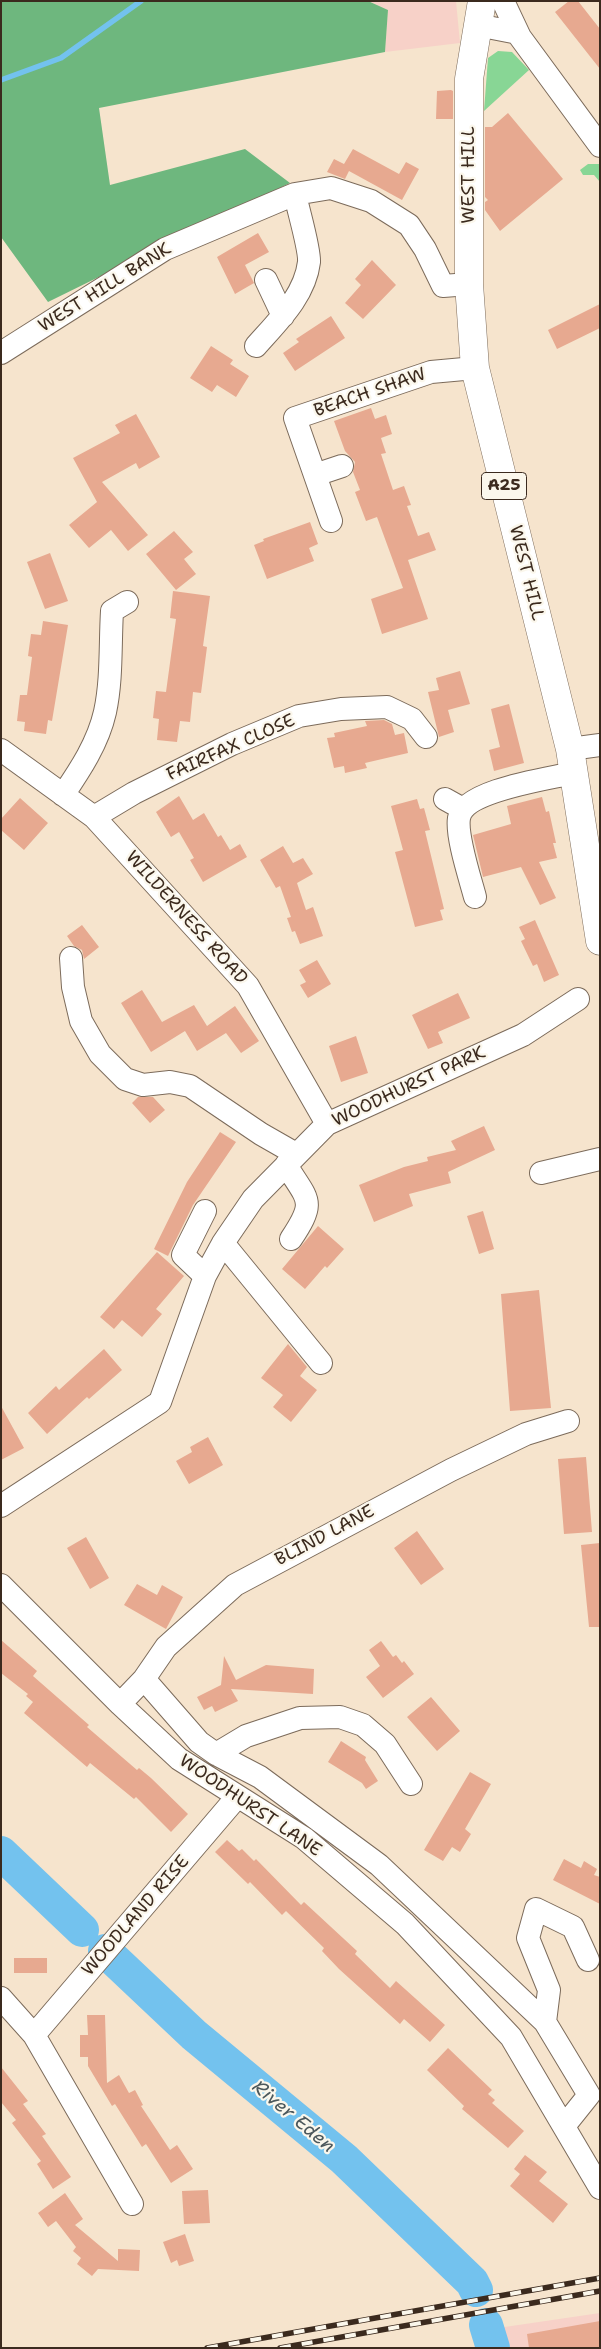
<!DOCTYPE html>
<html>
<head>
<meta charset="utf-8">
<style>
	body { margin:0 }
	#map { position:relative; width:601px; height:2349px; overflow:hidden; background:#f6e4cd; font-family:"Shantell Sans",sans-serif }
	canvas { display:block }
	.frame { position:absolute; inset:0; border:2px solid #3b2a1e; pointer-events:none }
</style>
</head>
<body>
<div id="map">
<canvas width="601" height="2349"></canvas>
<div class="frame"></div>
</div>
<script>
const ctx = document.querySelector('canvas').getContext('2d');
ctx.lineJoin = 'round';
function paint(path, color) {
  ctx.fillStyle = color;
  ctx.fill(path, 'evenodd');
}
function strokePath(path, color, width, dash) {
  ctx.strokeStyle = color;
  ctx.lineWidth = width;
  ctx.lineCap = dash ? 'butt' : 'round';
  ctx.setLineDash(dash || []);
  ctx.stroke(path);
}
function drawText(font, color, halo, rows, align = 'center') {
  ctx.font = font + ' "Shantell Sans",sans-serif';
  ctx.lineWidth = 4.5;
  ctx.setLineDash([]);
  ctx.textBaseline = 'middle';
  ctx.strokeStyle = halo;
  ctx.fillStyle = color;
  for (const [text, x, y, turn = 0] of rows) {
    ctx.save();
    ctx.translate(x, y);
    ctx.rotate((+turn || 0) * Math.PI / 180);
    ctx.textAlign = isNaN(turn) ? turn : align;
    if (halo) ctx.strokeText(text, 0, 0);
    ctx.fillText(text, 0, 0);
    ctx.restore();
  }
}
const built = new Path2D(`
	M368 1H456L460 43 385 52 388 10Z
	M600 2313V2348H511L491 2329Z`);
const green = new Path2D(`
	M498 51 512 52 529 70 484 111 488 58Z
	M588 164H600V182L594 175H583L580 170Z`);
const forest = new Path2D(`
	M1 1H368L388 10 385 52 99 108 110 185 245 149 290 183 48 302 1 237Z`);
const stream = new Path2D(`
	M1 80 61 58 141 1`);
const river = new Path2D(`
	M1 1853 82 1930
	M105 1951 194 2035 344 2159 472 2282 476 2290
	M486 2325 493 2348`);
const building = new Path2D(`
	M569 1H578L600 29V69L555 12Z
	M451 90 453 91V119H436L437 91Z
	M508 113 563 179 500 231 485 210V202L488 200 485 197V127H492Z
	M353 149 399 174 406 162 419 169 402 200 349 171 345 179 327 172 334 159 344 164Z
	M258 233 269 252 245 265 254 283 235 294 217 257Z
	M372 260 396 285 363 319 345 303 361 285 355 279Z
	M600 304V328L557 349 548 330Z
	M331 316 345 338 295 371 283 353 299 342 296 339Z
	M211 346 233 360 230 364 249 376 236 397 217 385 212 392 190 378Z
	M371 408 375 419 386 415 392 434 381 438 386 453 381 454 393 490 404 486 411 505 407 506 418 536 429 532 436 550 408 560 428 619 382 634 371 599 403 588 377 517 366 521 355 492 360 490 353 472 355 462 345 451 334 421Z
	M136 414 160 457 139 469 136 463 102 482 148 535 128 551 111 530 89 548 69 525 97 502 73 458 120 433 115 425Z
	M310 522 318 544 309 548 314 561 267 579 254 545 264 541 263 539Z
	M174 531 193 552 184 559 196 574 176 590 146 554Z
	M50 553 68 601 45 609 27 562Z
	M173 591 210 596 203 646 207 647 201 693 193 692 190 722 180 721 177 742 157 740 159 719 153 718 156 691 166 692 176 619 170 618Z
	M43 621 68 625 52 721 48 720 46 734 24 731 25 722 17 721 20 695H27L32 657 28 656 31 634 41 635Z
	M460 671 470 704 448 710 454 732 439 737 428 692 439 690 436 678Z
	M509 704 524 763 494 771 489 750 500 747 491 709Z
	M384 720 392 724 395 735 404 733 408 753 365 763 367 768 345 773 344 766 334 768 327 738 335 737 334 733 367 726 365 721Z
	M179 796 193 820 204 813 218 837 221 835 230 850 240 844 247 857 203 882 190 860 194 858 179 832 171 837 156 812Z
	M542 797 546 812 549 811 556 843H553L557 858 539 862 556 898 540 905 521 867 483 877 473 835 511 824 507 806Z
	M20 798 48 823 24 850 1 830V819Z
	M417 799 420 809 424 808 430 830 425 831 444 909 440 910 443 920 415 927 395 852 403 850 391 806Z
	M283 846 293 863 303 858 313 874 297 883 306 910 313 907 323 936 300 944 295 931 292 932 287 918 291 917 280 886 276 888 260 860Z
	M535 920 559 975 544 982 537 964 533 966 521 941 525 939 519 927Z
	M82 925 99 947 84 959 82 950 74 946 67 936Z
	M317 960 331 984 308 998 300 985 306 982 299 970Z
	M142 990 162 1022 194 1005 207 1026 235 1006 259 1041 241 1053 226 1033 197 1051 185 1031 151 1052 121 1003Z
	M458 993 470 1018 438 1032 443 1043 428 1049 412 1015Z
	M356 1036 368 1073 341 1082 329 1046Z
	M138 1097H153L165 1110 150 1123 132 1103Z
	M484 1126 495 1150 448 1172 451 1183 409 1194 413 1206 374 1222 359 1185 404 1167 428 1161 427 1157 456 1150 451 1141Z
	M220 1132 236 1142 193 1205 168 1256 154 1249 187 1182Z
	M483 1211 494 1249 479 1254 467 1216Z
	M318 1226 344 1249 327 1268 325 1266 305 1289 282 1269Z
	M157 1252 184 1276 156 1309 162 1314 142 1337 122 1320 114 1329 100 1317Z
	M539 1290 551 1408 510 1411 501 1294Z
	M288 1344 307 1367 300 1376 317 1390 291 1422 273 1407 283 1395 261 1378Z
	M104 1349 122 1370 89 1399 87 1397 47 1434 28 1413 56 1386 59 1390Z
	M1 1406 24 1448 1 1460Z
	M208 1437 223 1465 189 1484 176 1461 192 1452 190 1447Z
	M586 1457 592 1532 564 1534 558 1459Z
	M417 1531 444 1569 421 1585 394 1548Z
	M86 1537 109 1578 90 1589 67 1548Z
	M600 1543V1627H589L581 1545Z
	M137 1584 157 1595 162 1585 183 1597 166 1629 124 1605Z
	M1 1640 37 1671 33 1676 89 1725 87 1727 137 1770 139 1768 151 1778 188 1814 171 1832 136 1797 134 1799 90 1763 87 1767 24 1713 33 1702 26 1696 28 1694 1 1673Z
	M381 1641 393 1657 396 1655 402 1663 404 1661 414 1674 383 1698 366 1677 380 1666 369 1650Z
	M224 1656 236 1680 266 1665 314 1669 313 1694 231 1689 238 1701 215 1712 212 1706 204 1710 197 1697 221 1685Z
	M431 1697 460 1731 437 1751 407 1717Z
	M341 1741 366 1757 365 1760 378 1781 366 1789 362 1783 328 1762Z
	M470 1772 491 1784 465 1829 471 1834 460 1852 452 1847 443 1861 424 1850Z
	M227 1840 239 1851 242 1849 254 1861 256 1859 301 1905 304 1902 357 1951 355 1954 390 1988 396 1981 445 2025 430 2042 404 2019 400 2024 339 1969 322 1951 324 1948 286 1911 282 1915 250 1882 248 1884 215 1852Z
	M564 1859 581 1868 584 1861 597 1869 594 1875 600 1877V1904L553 1880Z
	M14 1958H47V1973H14Z
	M87 2015H105L107 2083 119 2075 129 2093 135 2090 143 2105 141 2106 170 2150 177 2145 193 2169 171 2183 146 2144 142 2147 115 2104 112 2106 88 2066V2057H80V2035H88Z
	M448 2048 492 2090 488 2094 495 2100 492 2103 524 2131 508 2148 462 2109 464 2106 427 2070Z
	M1 2067 28 2101 23 2104 46 2134 42 2136 71 2177 53 2189 37 2164 41 2161 12 2123 16 2120 1 2102Z
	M525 2155 547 2172 539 2181 568 2204 553 2223 510 2186 520 2174 514 2169Z
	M208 2190 210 2223 184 2224 182 2191Z
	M65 2193 83 2219 75 2225 118 2261V2249L140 2250 139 2271 98 2269 92 2276 77 2264 81 2258 73 2251 76 2247 56 2221 48 2227 38 2213Z
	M185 2234 194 2261 179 2266 177 2260 171 2263 163 2242Z
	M600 2321V2348H529L527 2334Z`);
const street = new Path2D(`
	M503 1 520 37 600 146
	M477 25 518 33
	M266 280 283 316
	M256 346C277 322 305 296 309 262 310 249 298 210 295 194
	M1 353 165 249 295 194 331 188 371 201 409 225 425 249 443 286 469 284
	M315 475 342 466
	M331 521 295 418 431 372 475 368
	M570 749 600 745
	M1 750 94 817 248 986 327 1124
	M63 795C80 770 98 743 105 712 112 680 110 645 112 611L127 602
	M445 799 463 809
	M94 817 134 793 232 744 299 716 341 709 387 707 412 719 426 737
	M475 897C470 878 456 836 459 818 464 790 548 779 573 773
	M71 958 73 987 81 1021 100 1054 125 1079 143 1085 170 1082 190 1086 261 1134 296 1154
	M286 1165C308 1201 317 1200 291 1239
	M541 1173 600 1159
	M205 1211 183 1255 205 1276
	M223 1243 321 1363
	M1 1506 160 1402 205 1276 223 1243 253 1199 327 1124 523 1035 578 999
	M1 1585 120 1704 179 1759 304 1838 405 1924 511 2037 600 2188
	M144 1679 199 1742 216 1754 246 1736 300 1718 340 1717 363 1725 385 1744 411 1784
	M120 1704 144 1679 166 1647 235 1585 451 1470 526 1434 568 1421
	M216 1754 260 1777 379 1865 545 2022 589 2095 565 2125
	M1 1998 34 2035 132 2204
	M545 2022 549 1990 528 1938 536 1909 573 1927 588 1960
	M34 2035 237 1797`);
const primary = new Path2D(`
	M482 1 469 79V284L475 368 570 749 600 941`);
const rail = new Path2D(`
	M207 2348 600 2278
	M280 2348 600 2291`);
const shields = [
	[504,486,45]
];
const shieldNames = [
	["A25",504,486]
];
const streetNames = [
	["WEST HILL",469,175,-90],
	["WEST HILL BANK",105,288,-32],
	["BEACH SHAW",370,393,-19],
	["WEST HILL",526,573,76],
	["FAIRFAX CLOSE",231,748,-24],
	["WILDERNESS ROAD",186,918,48],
	["WOODHURST PARK",409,1087,-25],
	["BLIND LANE",325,1536,-28],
	["WOODHURST LANE",250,1806,34],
	["WOODLAND RISE",136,1916,-49]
];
const waterNames = [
	["River Eden",293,2117,40]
];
paint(built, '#f7d1c8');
paint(green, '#88d695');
paint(forest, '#6eb77e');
strokePath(stream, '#73c2ee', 5.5);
strokePath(river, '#73c2ee', 34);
paint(building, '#e7a990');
strokePath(street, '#7c6b5b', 24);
strokePath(primary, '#7c6b5b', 29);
strokePath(street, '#fff', 22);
strokePath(primary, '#fff', 28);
strokePath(rail, '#3b2a1e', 5.5);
strokePath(rail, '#fbf7ec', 4, [11]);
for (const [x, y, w] of shields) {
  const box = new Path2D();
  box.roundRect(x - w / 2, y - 13.5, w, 27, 4);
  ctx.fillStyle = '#fbf7ec';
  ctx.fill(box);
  strokePath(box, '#3b2a1e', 1);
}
drawText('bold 16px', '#3b2a1e', null, shieldNames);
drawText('18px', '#3b2a1e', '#fbf7ec', streetNames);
drawText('italic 19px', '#4c585c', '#fbf7ec', waterNames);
</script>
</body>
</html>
